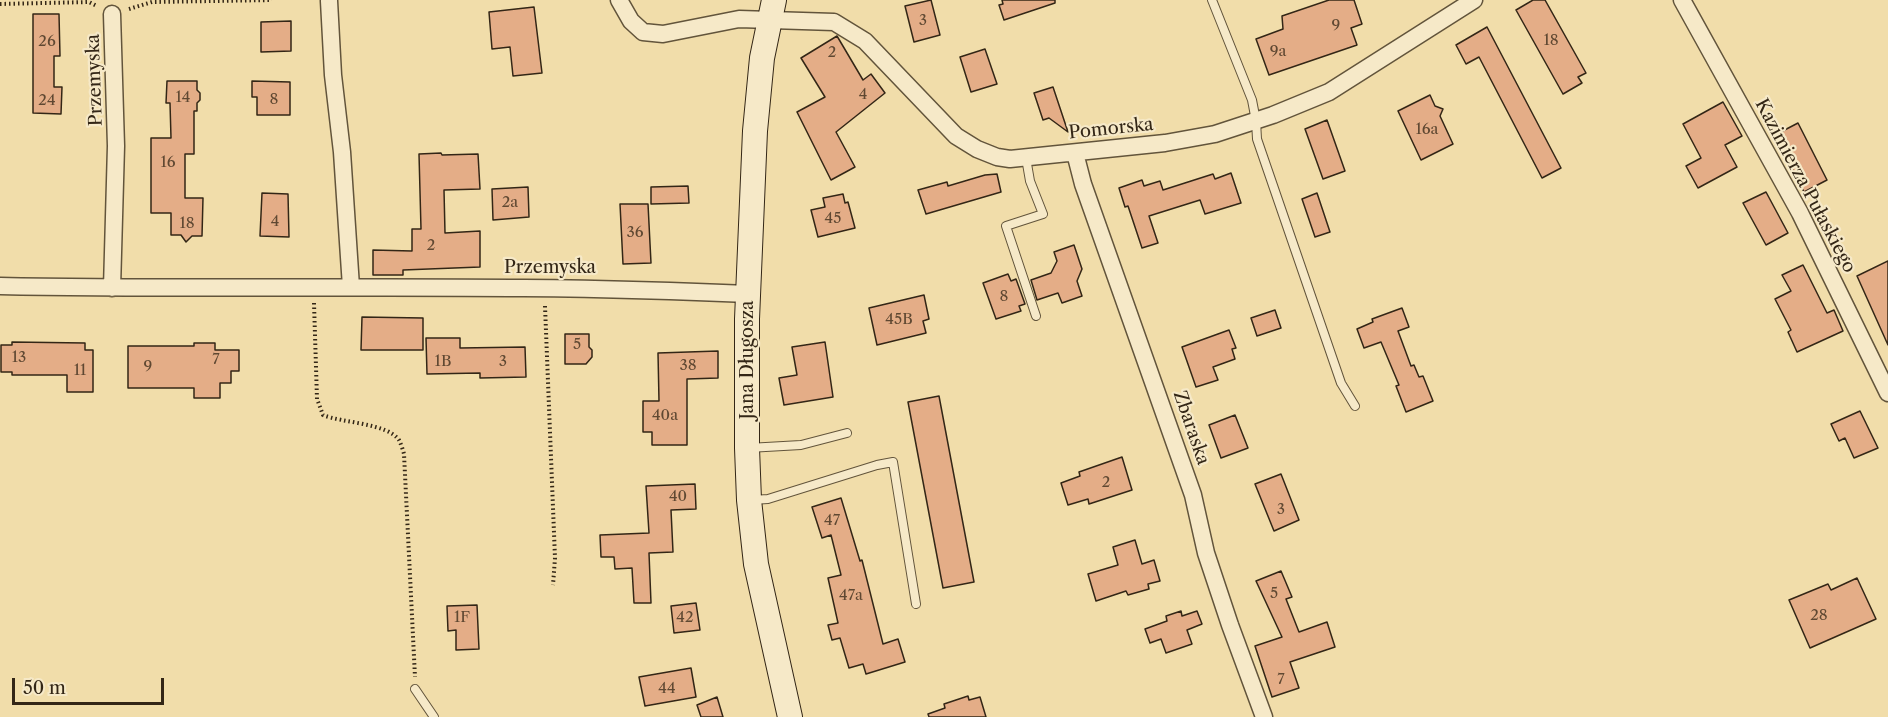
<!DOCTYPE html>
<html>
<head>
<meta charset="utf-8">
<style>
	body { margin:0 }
	#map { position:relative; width:1888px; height:717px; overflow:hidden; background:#f1ddaa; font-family:"Libre Caslon Text",serif }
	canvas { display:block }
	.scale { position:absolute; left:12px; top:678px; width:152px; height:27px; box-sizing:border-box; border:3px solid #332616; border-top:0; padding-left:8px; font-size:18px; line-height:21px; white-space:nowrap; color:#332616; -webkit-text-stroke:4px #f6e9c8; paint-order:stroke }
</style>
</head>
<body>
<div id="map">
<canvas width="1888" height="717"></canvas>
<div class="scale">50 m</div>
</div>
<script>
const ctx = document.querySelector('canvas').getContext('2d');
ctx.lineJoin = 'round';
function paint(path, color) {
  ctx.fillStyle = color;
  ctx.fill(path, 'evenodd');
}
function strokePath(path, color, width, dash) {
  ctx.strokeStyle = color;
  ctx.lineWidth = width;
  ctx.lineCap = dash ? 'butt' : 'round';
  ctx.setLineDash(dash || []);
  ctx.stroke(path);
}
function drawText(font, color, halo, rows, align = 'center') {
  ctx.font = font + ' "Libre Caslon Text",serif';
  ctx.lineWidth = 4.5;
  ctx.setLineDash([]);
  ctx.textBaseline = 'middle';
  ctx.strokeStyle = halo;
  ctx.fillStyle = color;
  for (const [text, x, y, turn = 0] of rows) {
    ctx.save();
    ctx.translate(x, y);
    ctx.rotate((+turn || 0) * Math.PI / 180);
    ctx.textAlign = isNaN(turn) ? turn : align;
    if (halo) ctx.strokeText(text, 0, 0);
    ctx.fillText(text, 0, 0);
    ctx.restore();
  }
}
const building = new Path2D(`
	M931 0 940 35 914 42 905 6Z
	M1002 0H1055V3L1004 20 999 5 1003 4Z
	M1329 0H1354L1362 24 1351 28 1357 45 1269 75 1256 39 1283 29 1282 16Z
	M1533 0H1545L1586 73 1578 77 1582 83 1563 94 1516 10Z
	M534 7 542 73 513 76 510 47 492 49 489 12Z
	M33 14H59L60 56H54V87H62L61 114 33 113Z
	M291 21V51L261 52V22Z
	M1487 27 1561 168 1542 178 1479 57 1466 64 1456 45Z
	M837 36 863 80 871 74 885 93 836 132 855 167 831 180 797 112 825 97 801 58Z
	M985 49 997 84 971 92 960 57Z
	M167 81H197V90L200 93V100L197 103V111H194V154H185V198H203L202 236H192L186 242 181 235H171V213H151V138H171L170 103H166Z
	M252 81 290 82V115H257V97H252Z
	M1053 87 1068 132 1049 118 1043 120 1034 93Z
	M1430 95 1435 106 1443 109 1440 116 1453 144 1421 160 1398 111Z
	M1723 102 1742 136 1725 145 1737 167 1698 188 1686 166 1701 158 1683 124Z
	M1327 120 1345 171 1323 179 1305 129Z
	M1798 123 1827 180 1804 192 1775 135Z
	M441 153 442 155 478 154 480 189 444 190 445 233 480 231V267L403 270V275H373V250L412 251V229H421L419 154Z
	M1231 173 1241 203 1205 214 1200 200 1149 216 1158 243 1142 248 1128 206 1125 207 1119 188 1142 180 1144 186 1160 181 1163 190 1213 174 1215 179Z
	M997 174 1001 192 926 214 918 190 947 182 948 186 985 175Z
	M688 186 689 203 651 204V187Z
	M528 187 529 217 493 220 492 189Z
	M1766 192 1788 233 1766 245 1743 203Z
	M262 193 288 194 289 237 260 236Z
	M1317 193 1330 232 1315 237 1302 199Z
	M843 194 845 203 848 202 855 228 818 237 811 210 825 207 823 198Z
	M620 204H648L651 263 623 264Z
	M1074 245 1082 269 1077 281 1082 296 1062 303 1058 293 1037 300 1031 280 1051 273 1057 261 1054 252Z
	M1888 261V345L1857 276Z
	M1803 265 1827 313 1834 310 1843 331 1797 352 1788 332 1791 330 1775 299 1791 291 1782 275Z
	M1008 274 1011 281 1016 279 1025 304 1019 306 1021 311 996 319 983 283Z
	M924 295 929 319 923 321 926 333 877 345 869 308Z
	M1402 308 1409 327 1398 331 1411 366 1414 365 1419 377 1423 376 1433 401 1406 412 1396 386 1399 385 1381 342 1364 348 1357 329 1373 322 1372 319Z
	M1275 310 1281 328 1257 336 1251 318Z
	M362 317 423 318V350H361Z
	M1229 330 1236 348 1232 349 1235 359 1213 367 1218 380 1196 387 1182 347Z
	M565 334H589V347L592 350V357L586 364H565Z
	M426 338H460V348L525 347 526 377 480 378V373L427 374Z
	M12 342 85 343V350H93V392H67V375H12V372H1V345H12Z
	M825 342 833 397 784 405 779 378 797 375 792 347Z
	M194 343H215V350H239V371H231V383H220V398H194V388H128V346H194Z
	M718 351V378L687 379V445H652V432H643V401H659L658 353Z
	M939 396 974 582 943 588 908 402Z
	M1860 411 1878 448 1854 458 1845 438 1839 441 1831 424Z
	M1235 415 1248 448 1221 458 1209 425Z
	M1122 457 1132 490 1089 504 1088 499 1068 505 1061 483 1080 476 1079 472Z
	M1281 474 1299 520 1274 531 1255 484Z
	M695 484 696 509 671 510 673 552 649 553 651 603H634L632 568 615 569 614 557H601L600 535 649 533 646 486Z
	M841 498 860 561 862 560 883 644 898 639 905 662 866 674 863 664 849 668 840 638 832 640 828 625 838 623 828 578 841 575 831 535 822 538 812 507Z
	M1135 540 1142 564 1154 560 1160 581 1148 584 1149 589 1128 595 1126 591 1096 601 1088 574 1118 565 1113 547Z
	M1281 571 1292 597 1286 599 1299 632 1327 622 1335 647 1290 662 1299 688 1272 697 1255 646 1282 637 1256 581Z
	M1857 578 1876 619 1810 648 1789 600 1828 584 1831 590Z
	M696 603 700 630 674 633 671 606Z
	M477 605 479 649 456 650V630L448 631 447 606Z
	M1181 611 1182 616 1197 611 1202 624 1187 630 1192 644 1166 653 1161 639 1150 643 1145 629 1167 621 1166 616Z
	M691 668 696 697 645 706 639 677Z
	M968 696 969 700 980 697 986 717H929L928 714 945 708 944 704Z
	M717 697 723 717H701L697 705Z`);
const path = new Path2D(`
	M0 4 89 2 97 6
	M129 9 152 2 272 0
	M314 303 317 399 323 415C342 423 387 423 399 440 401 444 403 450 404 454L415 677
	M545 306 555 558 553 585`);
const lane = new Path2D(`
	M1212 0 1252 100 1256 121 1257 139 1341 383 1355 406
	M1026 158 1030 181 1043 214 1006 226 1036 316
	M748 448 801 445 847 433
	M752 500 768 499 877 465 893 462 916 604
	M415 689 434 717`);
const street = new Path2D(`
	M619 0 631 21 643 32 663 34 739 19 834 22 865 41 956 136 977 149 997 157 1010 159 1165 143 1215 134 1273 115 1329 92 1474 0
	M1682 0 1800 213 1888 393
	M329 1 333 75 342 152 351 287
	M1075 153 1083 184 1193 495 1206 553 1230 625 1264 717
	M0 286C249 291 499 282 748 294
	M112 288 116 146 112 14`);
const secondary = new Path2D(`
	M774 0 762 58 755 131 747 319V448L749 500 756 564 790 717`);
const numberNames = [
	["3",923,21],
	["9",1336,26],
	["18",1551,41],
	["26",47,42],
	["9a",1278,52],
	["2",832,53],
	["4",863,95],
	["14",183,98],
	["8",274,100],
	["24",47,101],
	["16a",1427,130],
	["16",168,163],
	["2a",510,203],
	["45",833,219],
	["4",275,222],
	["18",187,224],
	["36",635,233],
	["2",431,246],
	["8",1004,297],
	["45B",899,320],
	["5",577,345],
	["13",19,358],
	["7",216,360],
	["1B",443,362],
	["3",503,362],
	["38",688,366],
	["9",148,367],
	["11",80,371],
	["40a",665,416],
	["2",1106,483],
	["40",678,497],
	["3",1281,510],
	["47",832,521],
	["5",1274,594],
	["47a",851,596],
	["28",1819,616],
	["1F",462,618],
	["42",685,618],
	["7",1281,680],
	["44",667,689]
];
const streetNames = [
	["Przemyska",95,80,-92],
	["Pomorska",1111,129,-6],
	["Kazimierza Pułaskiego",1805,186,62],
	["Przemyska",550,268],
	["Jana Długosza",748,360,-90],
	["Zbaraska",1191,428,71]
];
paint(building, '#e4ad87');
strokePath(building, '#332616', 1.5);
strokePath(lane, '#62543b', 10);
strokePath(street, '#62543b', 19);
strokePath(secondary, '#332616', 26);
strokePath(path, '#332616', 4, [1.5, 3]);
strokePath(lane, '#f6e9c8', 8);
strokePath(street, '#f6e9c8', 16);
strokePath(secondary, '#f6e9c8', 24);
drawText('15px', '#5f4832', null, numberNames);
drawText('18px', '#332616', '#f6e9c8', streetNames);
</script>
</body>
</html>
